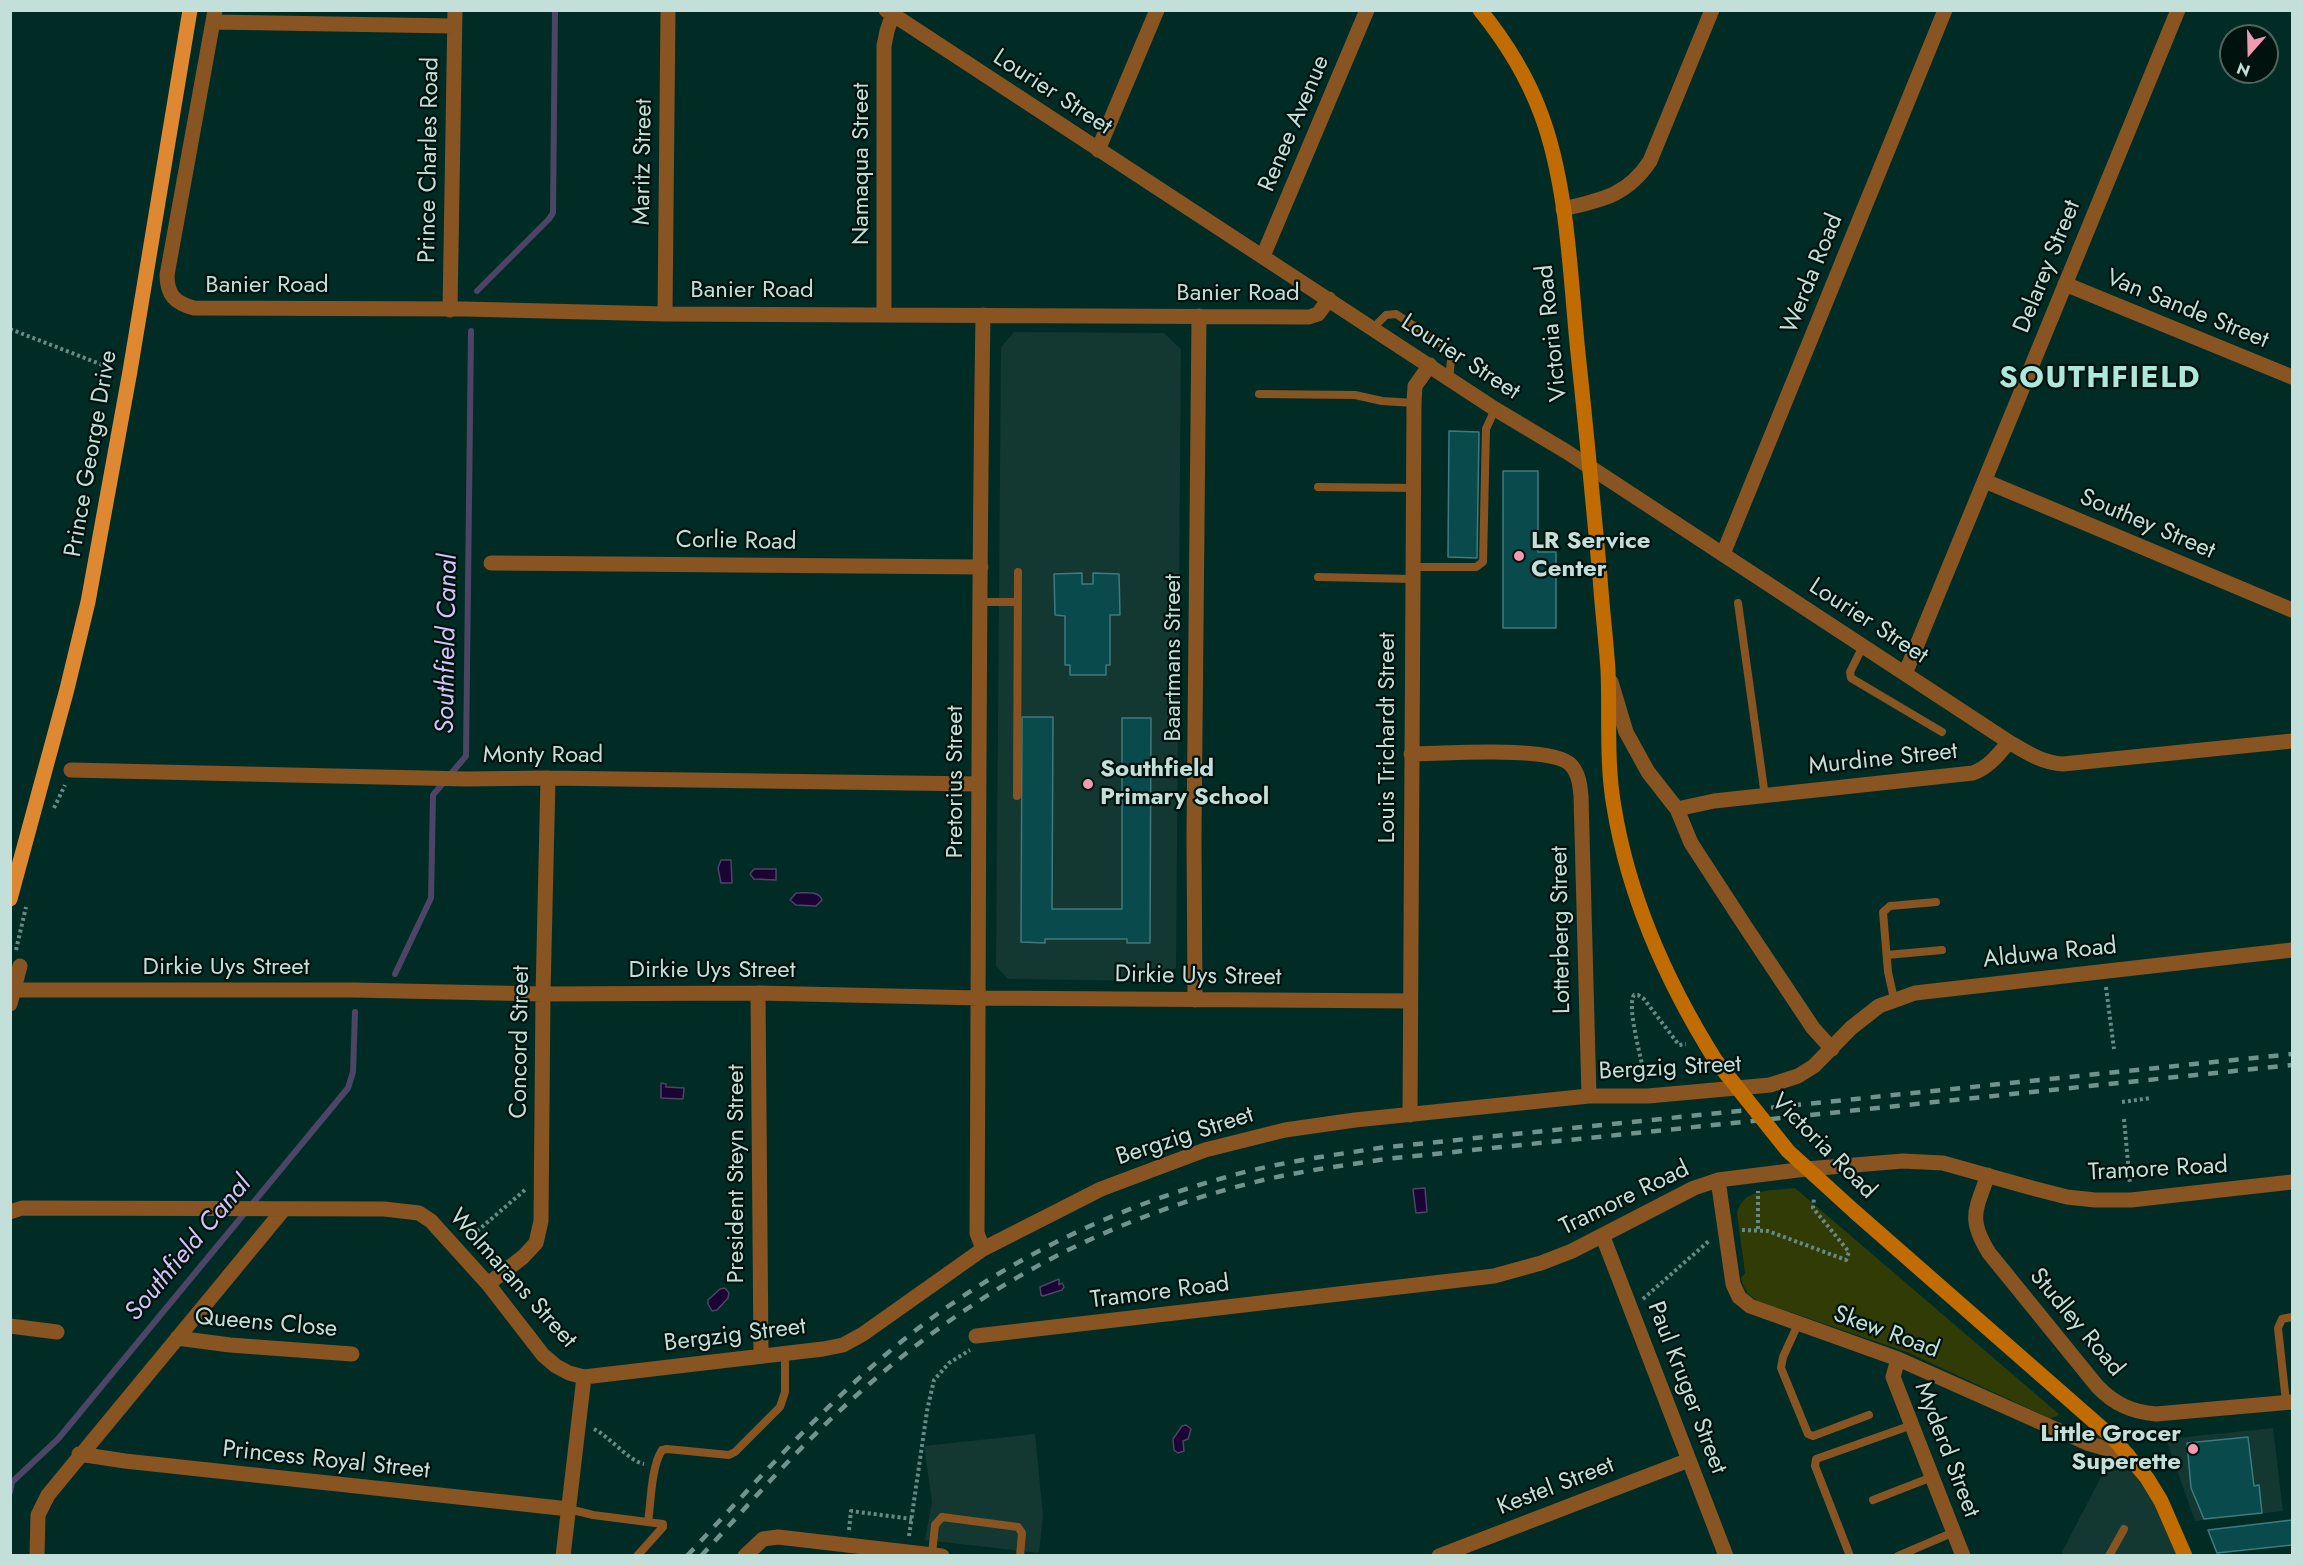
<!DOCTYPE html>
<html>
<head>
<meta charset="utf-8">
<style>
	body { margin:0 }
	#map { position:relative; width:2303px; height:1566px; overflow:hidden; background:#002c25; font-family:Jost,sans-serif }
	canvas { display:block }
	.frame { position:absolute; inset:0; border:12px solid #c3dfd9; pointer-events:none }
	.north { position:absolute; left:2219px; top:24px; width:60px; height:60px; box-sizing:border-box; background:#00120e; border:2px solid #4e645f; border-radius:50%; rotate:200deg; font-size:16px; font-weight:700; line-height:24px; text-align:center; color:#c3dfd9 }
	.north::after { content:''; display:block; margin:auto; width:21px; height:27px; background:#f19ab3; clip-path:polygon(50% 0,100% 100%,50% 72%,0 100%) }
</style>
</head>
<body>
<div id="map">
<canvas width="2303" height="1566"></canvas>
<div class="frame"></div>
<div class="north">N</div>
</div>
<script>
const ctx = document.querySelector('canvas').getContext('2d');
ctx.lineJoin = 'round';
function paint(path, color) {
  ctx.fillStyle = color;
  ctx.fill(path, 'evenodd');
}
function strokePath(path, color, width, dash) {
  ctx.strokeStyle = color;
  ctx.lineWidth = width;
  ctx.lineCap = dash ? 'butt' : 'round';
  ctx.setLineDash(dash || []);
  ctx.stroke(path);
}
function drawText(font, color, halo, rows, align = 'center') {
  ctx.font = font + ' Jost,sans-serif';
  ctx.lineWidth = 4.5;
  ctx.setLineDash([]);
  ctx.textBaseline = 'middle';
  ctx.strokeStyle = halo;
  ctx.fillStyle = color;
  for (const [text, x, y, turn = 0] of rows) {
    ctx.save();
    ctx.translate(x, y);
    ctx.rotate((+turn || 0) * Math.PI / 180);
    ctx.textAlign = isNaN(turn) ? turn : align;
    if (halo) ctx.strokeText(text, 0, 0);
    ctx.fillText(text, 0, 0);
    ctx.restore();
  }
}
const built = new Path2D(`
	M1014 332 1164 333 1181 349 1176 967 1162 981 1008 979 996 966 1001 347Z
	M2273 1428 2283 1511 2195 1521 2166 1439Z
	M1035 1434 1043 1515 1039 1553 925 1540 932 1502 924 1446Z
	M2114 1452 2130 1456 2186 1555 2064 1556 2062 1552Z`);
const green = new Path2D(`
	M1795 1188 2059 1414 2058 1416 2050 1418 2045 1416 1909 1353 1761 1302C1749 1297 1744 1290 1741 1278L1745 1273 1737 1213C1743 1187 1774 1191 1795 1188Z`);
const water = new Path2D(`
	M721 860H731L732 883H721L718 868Z
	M754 869H776V880L754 879 750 874Z
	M796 893C805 893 819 890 822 900L816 906 796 905 790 900Z
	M661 1083 666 1084V1087L684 1088 683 1099 661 1098Z
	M1425 1188 1427 1212 1416 1213 1413 1189Z
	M1059 1279V1285L1062 1283 1064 1287 1062 1290 1043 1296 1041 1295 1040 1287Z
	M725 1288 729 1293 728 1298 717 1310 712 1311 708 1304V1300L720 1289Z
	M1186 1425 1191 1429 1188 1439 1183 1441 1184 1451 1178 1453 1174 1450 1173 1439 1182 1426Z`);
const stream = new Path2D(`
	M477 291 549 219 553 213 555 10
	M395 974 431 898 433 795 466 756 471 331
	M10 1492 12 1482 58 1439 348 1088 353 1072 355 1012`);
const building = new Path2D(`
	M1449 431 1479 432 1477 558 1448 557Z
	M1503 471H1538V552H1556V628H1503Z
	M1082 573V584H1093V573L1119 574 1120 615H1110V665H1106V675H1070V665H1065V616L1055 615 1054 574Z
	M1022 717H1053L1052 909H1122V718H1151L1150 943H1127V939H1045V943L1021 942Z
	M2248 1437 2254 1486 2259 1485 2262 1513 2204 1519 2191 1488 2187 1443Z
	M2292 1520V1545L2217 1553 2208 1530Z`);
const path = new Path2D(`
	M10 329 113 369
	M54 808 65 785
	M16 950 26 907
	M2106 987 2114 1049
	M1645 1080C1643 1063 1626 1007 1634 995H1638L1644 999 1679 1045 1686 1044
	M2122 1102 2151 1098
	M2124 1119 2130 1184
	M1758 1229V1191
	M1742 1230 1768 1231 1846 1260 1849 1252 1813 1208 1814 1198
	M468 1239 526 1189
	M1643 1299 1710 1240
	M594 1429C610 1437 629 1461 644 1464
	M849 1530 851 1511 912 1519
	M909 1536 927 1411 934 1380 949 1363 970 1350`);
const lane = new Path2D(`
	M1373 328 1386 315 1396 314 1452 351 1449 379
	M1259 394 1355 395 1382 401 1414 403
	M1318 487 1413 488
	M1412 567H1476L1483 562 1486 429 1495 409
	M1318 577 1412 579
	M980 602H1018
	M1738 603 1765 796
	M1863 646 1850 672 1851 678 1942 732
	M1017 796 1018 572
	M1887 955 1942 950
	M1894 999 1888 972 1883 912 1890 906 1936 902
	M1798 1324 1783 1357 1781 1368 1808 1434 1813 1436 1869 1415
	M2286 1402 2278 1328 2282 1319 2292 1317
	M1873 1500 1932 1477
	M569 1509 593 1515 663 1524V1527L637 1556
	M648 1522C651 1502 651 1467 662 1450L667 1449 729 1455 735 1452 780 1407 785 1392V1353
	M932 1554 935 1525 942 1517 1018 1527 1022 1533 1020 1556
	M1850 1556 1815 1466 1816 1459 1912 1425
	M1898 1556 1954 1532
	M2109 1556 2124 1529`);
const street = new Path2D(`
	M215 10 167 275C167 295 175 303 194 308L465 309 665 314 1309 317 1318 314 1329 299
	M886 10 1495 409 1567 452 2009 742
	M213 22 454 26
	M1098 150 1157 10
	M1563 209C1601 200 1627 196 1650 161L1712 10
	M1263 256 1367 10
	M2065 284 2292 377
	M450 310 455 10
	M665 314 668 10
	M884 314V46L887 31 894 10
	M1985 481 2292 610
	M1723 554 1945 10
	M491 563 981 567
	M1905 674 2178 10
	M1611 682 1626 732 1648 772 1677 809 1691 843 1745 926 1813 1028 1832 1049
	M1411 754C1441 754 1553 745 1571 765 1579 774 1580 786 1581 796L1589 1096
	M71 770 467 779 548 778 978 784
	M1677 809 1714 801 1973 773C1989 767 1998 755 2009 742 2026 752 2042 763 2063 764L2292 741
	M14 990H354L543 994 758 993 980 998 1410 1001
	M758 993 761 1355
	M1195 1000 1194 836 1199 316
	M10 1004 20 966
	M1410 1115 1414 403 1415 386 1430 365
	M1988 1175C1975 1211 1968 1219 1989 1253L2097 1386C2114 1404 2132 1412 2156 1414L2292 1402
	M1718 1180 1733 1284 1739 1297 1750 1306 1898 1359 2087 1443 2128 1455
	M10 1212 22 1208 384 1209 419 1213 431 1221 488 1284 543 1355 556 1366 569 1373 584 1377 823 1349 843 1345 863 1334 983 1249 1101 1189 1205 1150 1285 1130 1355 1120 1589 1096H1648L1770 1085 1798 1076 1814 1066 1851 1028 1879 1006 1915 993 2292 950
	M1603 1237 1726 1556
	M983 1249 977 1233C979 927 978 621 983 315
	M488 1284 523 1257 536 1243 541 1221 543 994 548 778
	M10 1326 57 1332
	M976 1336 1494 1276 1541 1263 1572 1251 1694 1188 1718 1180 1806 1169 1903 1161 1943 1163 2032 1188 2067 1197 2095 1200H2131L2292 1182
	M177 1338 230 1345 352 1354
	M1898 1359 1893 1377 1963 1556
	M79 1454 125 1461 569 1509
	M37 1556 38 1515 48 1495 284 1209
	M563 1556 584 1377
	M745 1556 763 1539 778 1537 942 1556
	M1439 1556 1689 1460`);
const secondary = new Path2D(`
	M1480 10C1505 41 1527 76 1541 114 1568 186 1570 276 1578 353 1586 427 1593 502 1600 577 1602 608 1606 639 1608 670 1610 716 1606 762 1614 807 1629 899 1667 983 1716 1061
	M1855 1212 2113 1438 2147 1478 2161 1501 2185 1556`);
const primary = new Path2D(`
	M10 899 67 689 88 602 130 371 190 10`);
const rail = new Path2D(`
	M687 1556C751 1487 813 1417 884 1356 982 1272 1100 1212 1223 1178 1274 1163 1327 1156 1379 1148L2292 1054
	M701 1556C745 1509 786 1461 833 1417 954 1302 1085 1226 1247 1184 1293 1172 1340 1166 1386 1159L2292 1065`);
const secondaryBridge = new Path2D(`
	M1716 1061 1788 1151 1855 1212`);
const markers = [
	[1519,556,6,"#f19ab3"],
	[1088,784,6,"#f19ab3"],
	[2193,1449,6,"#f19ab3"]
];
const streetNames = [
	["Lourier Street",1052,93,33],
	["Renee Avenue",1295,124,-67],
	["Prince Charles Road",430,160,-89],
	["Maritz Street",644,162,-89],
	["Namaqua Street",862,164,-90],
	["Delarey Street",2048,267,-68],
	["Werda Road",1813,274,-68],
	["Banier Road",267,286],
	["Banier Road",752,291],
	["Banier Road",1238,294],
	["Van Sande Street",2187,310,22],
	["Victoria Road",1553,333,-96],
	["Lourier Street",1460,358,33],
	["Prince George Drive",92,454,-80],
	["Southey Street",2147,525,23],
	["Corlie Road",736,542,1],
	["Lourier Street",1868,622,33],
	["Baartmans Street",1174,658,-90],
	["Louis Trichardt Street",1388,738,-90],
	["Monty Road",543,756],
	["Murdine Street",1883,760,-6],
	["Pretorius Street",956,782,-90],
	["Lotterberg Street",1562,930,-91],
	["Alduwa Road",2050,954,-6],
	["Dirkie Uys Street",226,968],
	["Dirkie Uys Street",712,971],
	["Dirkie Uys Street",1198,977,1],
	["Concord Street",521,1042,-89],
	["Bergzig Street",1670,1069,-3],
	["Bergzig Street",1185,1137,-18],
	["Victoria Road",1823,1147,45],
	["Tramore Road",2158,1170,-3],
	["President Steyn Street",737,1174,-90],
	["Tramore Road",1625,1199,-26],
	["Wolmarans Street",512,1279,48],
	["Tramore Road",1160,1293,-7],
	["Studley Road",2076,1323,50],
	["Queens Close",266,1324,5],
	["Skew Road",1886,1333,20],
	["Bergzig Street",735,1336,-7],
	["Paul Kruger Street",1686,1388,69],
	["Myderd Street",1946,1450,69],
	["Princess Royal Street",326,1461,6],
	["Kestel Street",1556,1487,-21]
];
const poiNames = [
	["LR Service",1531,542],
	["Center",1531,570],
	["Southfield",1100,770],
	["Primary School",1100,798],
	["Little Grocer",2181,1435,"right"],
	["Superette",2181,1463,"right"]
];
const waterNames = [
	["Southfield Canal",448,644,-89],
	["Southfield Canal",189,1249,-50]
];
const districtNames = [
	["SOUTHFIELD",2100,380]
];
paint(built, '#133731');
paint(green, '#303b05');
paint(water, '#1b0334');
strokePath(water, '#4d4566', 1.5);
strokePath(stream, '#4d4566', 6);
paint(building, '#094a4d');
strokePath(building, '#407a7e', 1.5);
strokePath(path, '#678b84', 4, [3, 3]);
strokePath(lane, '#885422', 8);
strokePath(street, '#885422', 15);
strokePath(secondary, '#c06c02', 15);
strokePath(primary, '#de8832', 15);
strokePath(rail, '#70938c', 4.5, [10, 10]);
strokePath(secondaryBridge, '#c06c02', 15);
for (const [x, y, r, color] of markers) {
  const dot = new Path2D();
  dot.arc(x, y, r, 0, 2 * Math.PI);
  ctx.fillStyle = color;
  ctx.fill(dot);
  strokePath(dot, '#00120e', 2);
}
drawText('24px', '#c3dfd9', '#00120e', streetNames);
drawText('bold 24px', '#c3dfd9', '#00120e', poiNames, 'left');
drawText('italic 26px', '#d5c3f6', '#00120e', waterNames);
ctx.letterSpacing = '1.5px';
drawText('bold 30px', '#aee8dc', '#00120e', districtNames);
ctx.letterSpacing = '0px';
</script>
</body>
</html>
